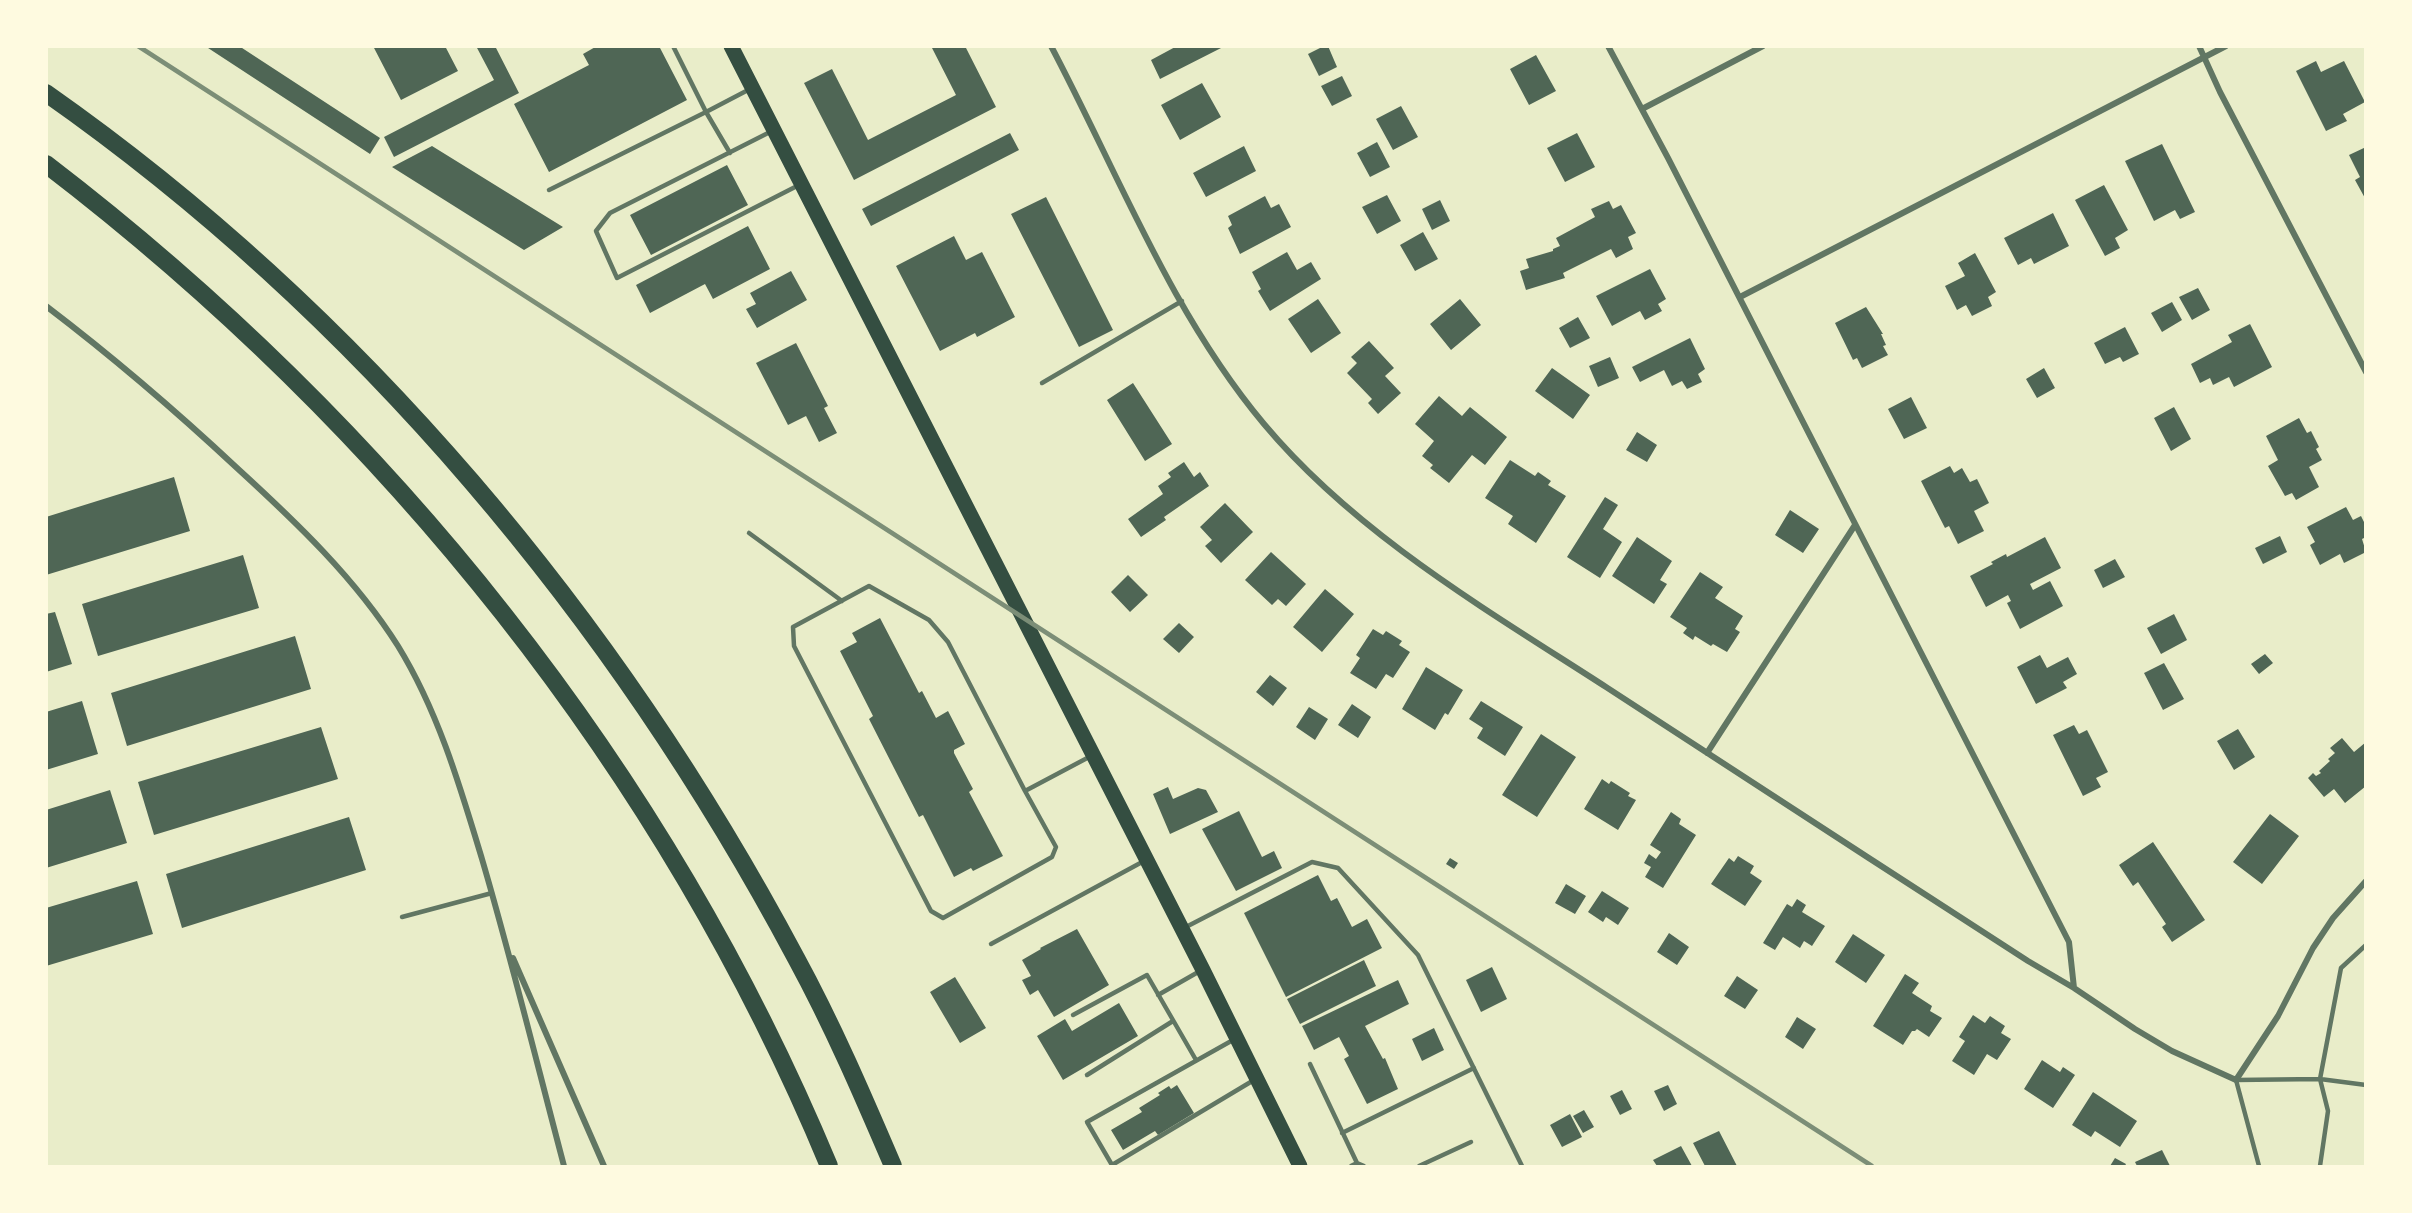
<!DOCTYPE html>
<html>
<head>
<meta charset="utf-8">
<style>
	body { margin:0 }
	#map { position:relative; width:2412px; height:1213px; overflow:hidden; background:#e9edc9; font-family:"Source Sans 3",sans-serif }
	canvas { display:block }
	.frame { position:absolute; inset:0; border:48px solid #fefae0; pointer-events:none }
</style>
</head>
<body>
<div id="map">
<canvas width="2412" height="1213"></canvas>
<div class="frame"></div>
</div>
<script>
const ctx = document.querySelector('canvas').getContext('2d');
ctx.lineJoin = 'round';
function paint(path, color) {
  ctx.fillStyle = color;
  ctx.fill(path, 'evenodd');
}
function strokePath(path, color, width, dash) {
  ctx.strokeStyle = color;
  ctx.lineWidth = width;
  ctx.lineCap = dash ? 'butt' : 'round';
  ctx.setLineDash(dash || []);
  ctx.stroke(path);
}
const building = new Path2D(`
	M205 46H239L380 138 370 154Z
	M373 46H445L458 71 401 100Z
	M476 46H495L519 93 394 157 384 137 494 80Z
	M597 46H659L687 100 549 172 514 104 589 65 583 54Z
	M931 46H965L996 107 854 180 804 83 832 69 868 140 956 95Z
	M1177 46H1225L1160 79 1151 60Z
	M1324 46H1328L1337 67 1319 76 1308 54Z
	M1536 55 1556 91 1529 105 1510 69Z
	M2316 61 2321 72 2344 61 2365 102 2343 114 2347 121 2326 131 2296 71Z
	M1342 76 1352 96 1332 106 1321 86Z
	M1202 83 1221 117 1180 140 1161 105Z
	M1401 106 1418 137 1393 150 1376 119Z
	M1010 133 1019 150 871 226 862 209Z
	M1577 133 1595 167 1565 182 1547 148Z
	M1377 142 1390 167 1370 177 1357 153Z
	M2162 144 2195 212 2180 219 2175 210 2154 221 2125 161Z
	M432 146 563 227 524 250 392 167Z
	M1244 146 1256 171 1206 197 1193 173Z
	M2366 147V200L2355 180 2360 177 2349 155Z
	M727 165 748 205 651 255 630 215Z
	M2104 185 2128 230 2115 238 2120 248 2105 256 2075 200Z
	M1387 195 1401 221 1377 234 1362 207Z
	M1265 196 1271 208 1279 204 1291 227 1240 254 1228 228 1232 225 1228 216Z
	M1046 197 1113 330 1079 347 1011 214Z
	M1440 200 1450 221 1432 230 1422 209Z
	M1609 201 1613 209 1621 205 1636 233 1628 237 1633 249 1616 258 1611 249 1563 273 1565 278 1526 290 1520 271 1529 268 1526 259 1553 251V249L1560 246 1556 238 1595 217 1591 209Z
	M2053 213 2069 246 2034 264 2031 258 2018 265 2004 238Z
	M748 226 770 269 713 299 705 284 650 313 636 285Z
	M1423 232 1438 259 1415 271 1400 245Z
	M954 236 966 260 982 252 1015 317 977 337 975 333 940 351 896 266Z
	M1287 252 1297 270 1311 262 1321 279 1270 311 1258 291 1261 289 1252 272Z
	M1975 253 1996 292 1988 297 1992 306 1972 316 1966 305 1957 310 1945 286 1965 276 1958 263Z
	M1650 269 1666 299 1658 304 1662 311 1645 320 1640 311 1612 326 1596 296Z
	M791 271 807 300 757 328 746 309 756 304 750 293Z
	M2198 288 2210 310 2192 320 2179 297Z
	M1318 299 1341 333 1311 353 1288 319Z
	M1460 299 1481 325 1451 350 1430 324Z
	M2172 302 2182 320 2162 332 2151 313Z
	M1866 307 1883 334H1881L1886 345 1883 346 1888 355 1862 368 1857 358 1853 360 1835 323Z
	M1578 317 1590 338 1570 348 1559 328Z
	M2250 324 2272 367 2234 387 2229 377 2213 385 2210 378 2200 383 2191 364 2232 342 2228 335Z
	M2125 327 2139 354 2123 362 2120 357 2105 364 2094 343Z
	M1690 338 1705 369 1698 374 1702 382 1687 389 1682 381 1672 386 1664 370 1640 382 1632 367Z
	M1369 341 1394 368 1385 376 1401 393 1378 414 1368 403 1372 399 1347 373 1357 363 1351 357Z
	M796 343 828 406 824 408 837 433 819 442 806 416 788 425 756 363Z
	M1610 357 1619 378 1598 387 1589 366Z
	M1552 368 1590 395 1573 419 1535 391Z
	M2044 368 2055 388 2037 398 2026 379Z
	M1133 383 1172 444 1145 461 1107 400Z
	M1439 396 1462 416 1470 407 1507 437 1485 465 1472 455 1449 483 1430 468 1433 465 1422 456 1434 441 1415 424Z
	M1911 397 1927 428 1904 439 1888 409Z
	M2174 407 2191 439 2171 451 2154 418Z
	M2299 418 2307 433 2311 431 2319 447 2316 449 2322 460 2309 467 2319 487 2296 500 2292 493 2285 496 2268 466 2278 460 2266 436Z
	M1637 432 1657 445 1647 462 1626 450Z
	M1510 460 1535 476 1538 472 1551 481 1548 485 1566 496 1536 543 1508 524 1513 516 1485 498Z
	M1184 462 1194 477 1200 472 1209 486 1164 517 1166 520 1141 537 1128 519 1163 494 1158 486 1171 477 1168 473Z
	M1950 466 1954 473 1962 468 1970 482 1977 479 1989 503 1974 511 1984 531 1958 544 1949 526 1945 528 1921 481Z
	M174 477 190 531 46 575V517Z
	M1605 497 1618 505 1603 529 1622 542 1600 578 1567 557Z
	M1225 503 1253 532 1221 563 1205 546 1212 540 1200 527Z
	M2346 507 2353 520 2361 516 2366 526V537L2362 539 2366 552 2344 563 2340 554 2320 565 2310 545 2315 542 2307 527Z
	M1790 510 1819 529 1803 553 1775 535Z
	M2280 536 2287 552 2263 564 2255 548Z
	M1637 537 1672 561 1660 580 1667 584 1654 604 1612 576Z
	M2045 537 2061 568 2030 584 2033 590 2050 581 2063 606 2020 629 2007 603 2011 601 2008 595 1986 607 1970 576 1993 564 1991 562 2006 554 2007 557Z
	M1271 552 1306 584 1286 606 1278 599 1272 605 1245 580Z
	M243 555 259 608 98 656 82 604Z
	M2115 559 2125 577 2103 588 2094 570Z
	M1700 572 1723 587 1715 598 1743 616 1735 629 1740 632 1727 652 1713 644 1711 646 1695 636 1693 640 1683 633 1687 628 1670 617Z
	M1128 575 1148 595 1130 612 1111 592Z
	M1325 589 1354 614 1322 652 1293 627Z
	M55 612 72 664 46 672V614Z
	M2174 614 2187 640 2161 654 2147 628Z
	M880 618 919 693 922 691 936 718 948 711 965 744 954 750V753L973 789 969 792 1003 856 973 871 971 868 954 877 923 815 919 817 869 719 873 716 840 651 857 642 852 633Z
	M1179 623 1194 637 1179 653 1163 639Z
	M1373 629 1383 635 1386 631 1402 641 1399 645 1410 652 1393 678 1386 674 1376 689 1350 673 1360 658 1356 655Z
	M295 636 311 689 127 746 111 693Z
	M2265 654 2273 663 2259 674 2251 664Z
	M2040 655 2047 668 2068 657 2077 674 2063 682 2067 688 2036 704 2017 667Z
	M2164 663 2184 699 2163 710 2144 673Z
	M1426 667 1463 690 1448 715 1445 713 1435 730 1402 709Z
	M1270 675 1287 688 1273 706 1256 692Z
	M82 701 98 754 46 770V712Z
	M1481 701 1523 727 1505 756 1477 738 1483 728 1469 719Z
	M1352 704 1371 717 1358 738 1338 725Z
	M1309 707 1328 719 1315 740 1296 727Z
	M2074 725 2079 734 2087 730 2108 772 2096 778 2101 787 2083 796 2053 735Z
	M321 727 338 779 154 835 138 782Z
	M2238 729 2255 757 2234 770 2217 741Z
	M1541 734 1576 757 1537 817 1502 795Z
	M2342 738 2354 752 2366 742V786L2345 803 2334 789 2324 797 2308 778 2313 773 2316 776 2321 773 2319 771 2330 761 2328 759 2335 753 2330 748Z
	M1602 779 1609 784 1611 781 1630 793 1628 796 1636 800 1618 830 1584 809Z
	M1168 787 1173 799 1198 788 1206 790 1218 812 1170 834 1153 794Z
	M110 790 127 843 46 868V810Z
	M1239 811 1262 857 1274 851 1282 868 1236 891 1202 829Z
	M1671 812 1681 819 1679 824 1696 835 1663 888 1645 877 1651 867 1644 863 1649 854 1656 859 1661 852 1650 845Z
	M2270 814 2299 836 2262 884 2233 862Z
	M349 817 366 870 182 928 166 874Z
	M2153 842 2205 920 2172 942 2162 927 2166 924 2138 882 2133 886 2119 865Z
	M1738 856 1754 866 1750 873 1762 881 1745 906 1711 884 1729 858 1734 862Z
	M1450 858 1458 863 1454 869 1446 864Z
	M1318 875 1331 901 1337 898 1352 927 1367 919 1382 948 1286 997 1244 913Z
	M137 881 153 934 46 966V908Z
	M1566 884 1586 896 1575 914 1555 903Z
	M1602 891 1629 908 1618 925 1606 917 1603 922 1588 912Z
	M1797 899 1806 905 1802 912 1825 926 1812 946 1804 941 1800 948 1783 937 1775 950 1763 943 1787 904 1792 907Z
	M1077 929 1109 985 1054 1017 1038 990 1030 995 1022 980 1031 976 1022 960 1041 949 1040 948Z
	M1669 933 1689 947 1677 965 1657 952Z
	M1853 934 1885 955 1866 983 1835 962Z
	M1364 960 1376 986 1300 1024 1287 999Z
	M1492 967 1507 999 1481 1012 1466 980Z
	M1905 974 1919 983 1912 993 1932 1006 1930 1011 1942 1018 1929 1037 1917 1029 1915 1031H1912L1903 1045 1873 1026Z
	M1737 976 1758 990 1745 1009 1724 996Z
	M955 977 986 1028 960 1043 930 992Z
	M1398 980 1409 1004 1365 1026 1383 1059 1385 1058 1398 1089 1367 1104 1344 1059 1349 1056 1339 1037 1314 1050 1302 1026Z
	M1119 1003 1138 1036 1063 1080 1037 1036 1065 1019 1072 1031Z
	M1973 1015 1985 1023 1990 1016 2005 1026 2001 1033 2011 1039 1997 1060 1987 1054 1974 1075 1952 1061 1965 1041 1959 1037Z
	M1797 1017 1816 1029 1803 1049 1785 1037Z
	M1434 1028 1444 1050 1422 1061 1412 1039Z
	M2042 1060 2060 1072 2063 1067 2075 1075 2053 1108 2024 1089Z
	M1177 1085 1194 1113 1158 1135 1155 1131 1123 1150 1111 1130 1142 1112 1139 1108 1160 1095 1158 1093 1169 1086 1171 1089Z
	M1668 1085 1677 1104 1664 1111 1654 1091Z
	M1622 1090 1632 1109 1620 1115 1610 1096Z
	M2093 1092 2137 1121 2120 1147 2095 1131 2091 1137 2072 1125Z
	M1584 1110 1594 1127 1583 1133 1573 1116Z
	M1570 1114 1582 1137 1562 1147 1550 1125Z
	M1719 1131 1737 1166H1705L1693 1143Z
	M1681 1146 1692 1166H1657L1653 1160Z
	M2162 1150 2170 1166H2137L2135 1162Z
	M2115 1158 2126 1164 2125 1166H2110Z`);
const service = new Path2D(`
	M673 46 706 112 750 89
	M770 132 610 213 596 231 617 278 799 185
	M549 190 706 112 730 153
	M1042 383 1182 301
	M749 533 842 601
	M1025 791 1056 847 1052 857 943 918 931 911 794 646 793 627 869 586 929 620 948 642 1025 791 1091 756
	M402 917 492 893
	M1184 928 1312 862 1338 868 1418 955 1522 1166
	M991 944 1144 861
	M1158 995 1200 971
	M1073 1015 1147 975 1196 1060
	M1233 1040 1087 1122 1112 1165 1254 1080
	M1310 1064 1357 1163
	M1087 1075 1173 1021
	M1342 1133 1474 1068
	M1351 1166 1357 1163 1364 1166
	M1419 1166 1471 1142
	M2259 1166 2236 1080 2320 1079 2341 968 2366 945
	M2320 1166 2328 1111 2320 1079 2366 1085`);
const minor = new Path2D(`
	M1051 46C1118 173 1171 313 1264 424 1356 534 1487 610 1606 687 1747 779 1887 870 2028 961L2074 988
	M1608 46 1668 158 2069 942 2074 988 2135 1029 2172 1051 2236 1080 2278 1016 2313 948 2333 918 2366 881
	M2199 46 2220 92 2366 372
	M1642 109 1763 46
	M1740 297 2226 46
	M46 306C113 357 176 411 237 468 296 522 355 578 398 646 438 711 460 786 482 859 512 961 537 1064 564 1166
	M1707 753 1855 525
	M513 958 604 1166`);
const primary = new Path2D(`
	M731 46 1203 970 1300 1166`);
const motorway = new Path2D(`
	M46 93C361 314 616 620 796 958 833 1026 863 1096 893 1166
	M46 164C387 425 664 769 829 1166`);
const rail = new Path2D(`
	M138 46 1872 1166`);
paint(building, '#4f6655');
strokePath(service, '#617663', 4.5);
strokePath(minor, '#617663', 6);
strokePath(primary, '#344e41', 15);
strokePath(motorway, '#344e41', 18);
strokePath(rail, '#7c8e77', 4.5);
</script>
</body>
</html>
